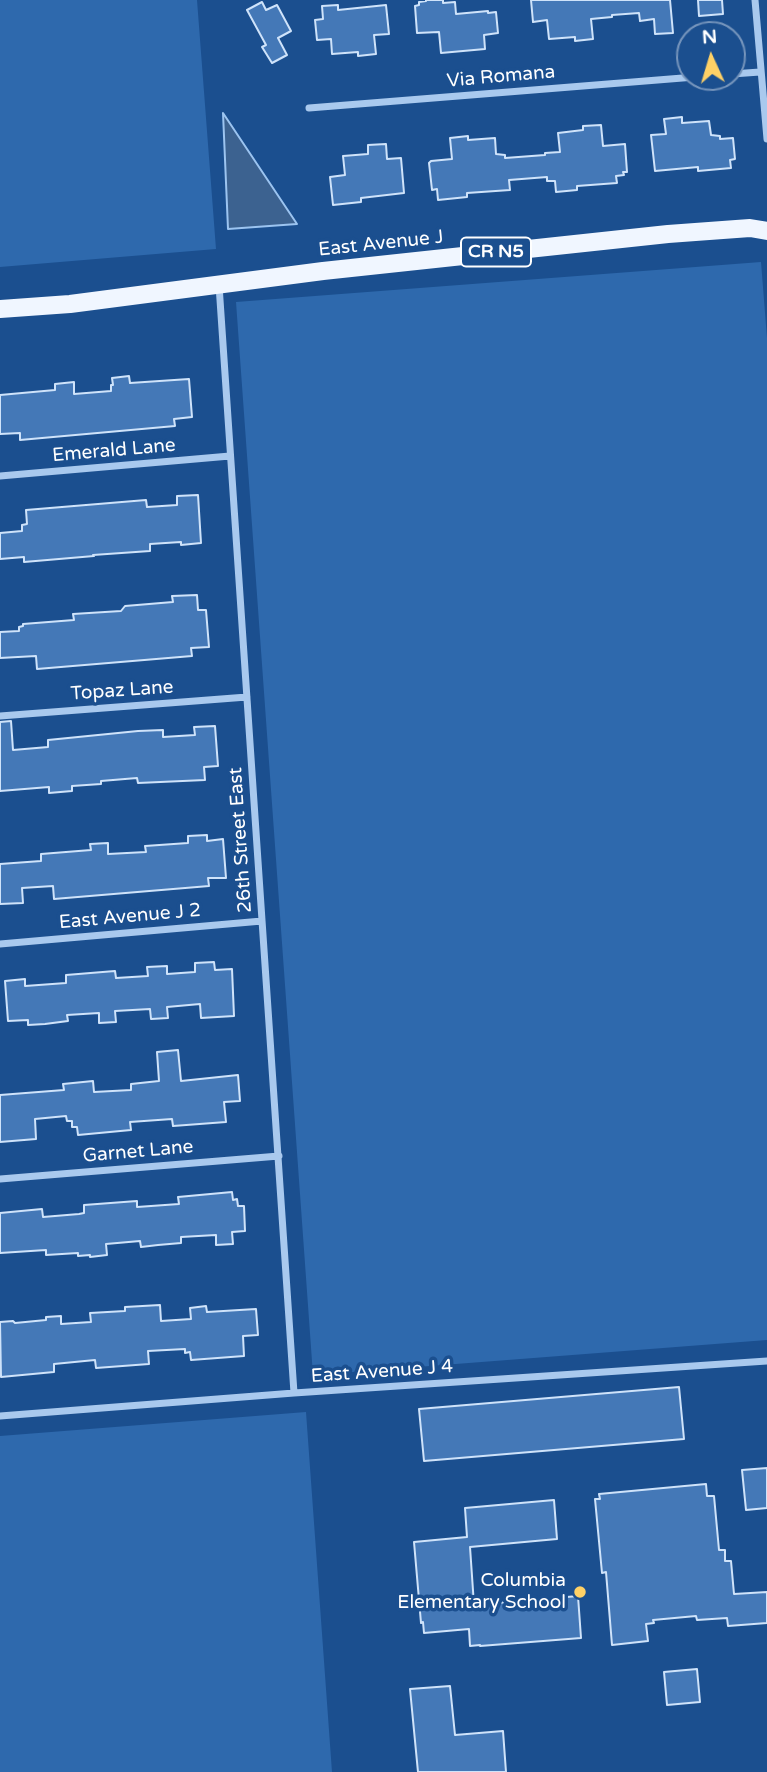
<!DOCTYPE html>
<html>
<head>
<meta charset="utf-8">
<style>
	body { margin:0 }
	#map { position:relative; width:767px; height:1772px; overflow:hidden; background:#1b4f8f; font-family:"Varela Round",sans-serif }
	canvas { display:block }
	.north { position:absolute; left:676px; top:21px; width:70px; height:70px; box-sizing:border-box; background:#1b4f8f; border:2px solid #7695bc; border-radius:50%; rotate:356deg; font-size:19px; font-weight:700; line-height:28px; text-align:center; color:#fff }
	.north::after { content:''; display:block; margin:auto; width:24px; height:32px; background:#ffd166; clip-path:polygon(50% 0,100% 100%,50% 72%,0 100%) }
</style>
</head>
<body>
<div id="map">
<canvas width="767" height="1772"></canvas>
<div class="north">N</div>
</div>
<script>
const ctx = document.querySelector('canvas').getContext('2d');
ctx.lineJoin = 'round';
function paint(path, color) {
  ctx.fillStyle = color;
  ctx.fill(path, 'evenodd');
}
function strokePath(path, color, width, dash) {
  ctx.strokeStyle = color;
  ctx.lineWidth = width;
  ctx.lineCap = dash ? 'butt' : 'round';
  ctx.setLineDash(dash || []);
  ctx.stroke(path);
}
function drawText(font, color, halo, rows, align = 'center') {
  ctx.font = font + ' "Varela Round",sans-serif';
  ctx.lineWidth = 7;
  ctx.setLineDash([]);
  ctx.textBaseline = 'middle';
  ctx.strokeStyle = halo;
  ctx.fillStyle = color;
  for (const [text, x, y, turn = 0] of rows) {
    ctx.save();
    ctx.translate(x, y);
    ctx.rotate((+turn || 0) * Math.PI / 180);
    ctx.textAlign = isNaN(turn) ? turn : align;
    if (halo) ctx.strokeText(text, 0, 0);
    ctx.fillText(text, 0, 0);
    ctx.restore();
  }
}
const green = new Path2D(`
	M0 0H197L216 249 0 267Z
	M761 262 767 338V1340L313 1375 236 302Z
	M306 1412 332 1772H0V1436Z`);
const water = new Path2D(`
	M223 113 297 224 228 229Z`);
const building = new Path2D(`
	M426 0H443V3L455 2 456 14 488 11V13L496 12 498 33 484 35 485 49 441 53 439 32 417 33 415 6 419 5V2L426 1Z
	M531 0H670L673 33 655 34 654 19 640 21 639 13 612 15V17L591 19 593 39 575 41V37L549 39 547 20 533 22Z
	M698 0H722L723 14 699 16Z
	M262 2 266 10 277 5 291 31 278 38 287 55 272 63 262 47 266 45 247 10Z
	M338 5V10L386 5 389 34 374 35 376 54 358 56V52L332 54 331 39 317 40 315 20 323 19 322 6Z
	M682 117V123L709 121 711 135 720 136V139L733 138 735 159 730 160 731 168 698 171V167L655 171 651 135 666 134 664 119Z
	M601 125 603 146 625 144 627 172H623L624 175 616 176 617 183 577 186V190L556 192 555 181H547V177L509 180 510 190 467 193V197L438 200 437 189 432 190 429 163 431 161 452 159 450 138 468 136V140L495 138 496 154 505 155V158L545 155V153L560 152 558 133 583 130V126Z
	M386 144 387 159 401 158 404 193 361 198V202L333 205 330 177 345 175 343 156 368 154V145Z
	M129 376 130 383 189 379 192 417 174 419 175 426 20 440V433L0 434V395L55 390V384L74 382V394L111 391V385H113L112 378Z
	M198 495 201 543 181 545V542L150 544V551L93 555 94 556 24 562V557L0 559V533L22 531V525L27 524 26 510 146 500 147 507 177 505V496Z
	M197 595 198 610H206L209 647 191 648 192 656 37 669 36 656 0 658V632L19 631V627L23 626V624L74 620 73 614 121 611 125 606 173 602 172 596Z
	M11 721 13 750 48 747V740L138 731 163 730V737L195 735 194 727 215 726 218 766 204 767 205 780 138 783 137 778 101 781V784L72 786V791L49 793V787L0 791V722Z
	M207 835V841L223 839 226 878H208L209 886 54 899 53 886 22 888 23 903 0 904V864L41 861V854L91 850 90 844 108 843V854L146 852 145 846 188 843V836Z
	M214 962 215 970 232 969 234 1016 201 1018 200 1004 167 1007 168 1018 151 1019 150 1009 115 1011 116 1022 99 1023V1013L67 1015 68 1021 45 1024 28 1025V1020L8 1021 5 981 25 979V986L66 983V975L115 971 116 978 148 976 147 967 167 966V974L195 972V963Z
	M178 1050 181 1081 238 1075 240 1101 224 1102 226 1122 173 1126 172 1119 130 1122 131 1130 78 1135 77 1127H72V1121H67L66 1116 35 1119 36 1139 0 1142V1095L64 1090 63 1084 93 1081 94 1092 131 1090V1084L159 1081 157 1052Z
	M232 1192 233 1200 237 1199 238 1206H244L245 1231 232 1232 233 1244 216 1245V1235L181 1237V1243L158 1245 141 1247 140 1241 106 1244 107 1255 90 1257V1255L78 1256V1253L46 1255V1250L0 1253V1213L42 1209 43 1217 79 1214 84 1213V1205L137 1201V1207L179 1204 178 1197Z
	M160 1305 161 1321 191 1319 190 1308 206 1306 207 1312 256 1309 258 1335 243 1336 244 1356 191 1360 190 1352 185 1353V1349L148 1351 149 1364 96 1368 95 1360 54 1364V1372L1 1377 0 1322 13 1321 15 1323 46 1320V1317L61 1316V1324L91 1322 90 1313 125 1311V1307Z
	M679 1387 684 1439 424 1461 419 1409Z
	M767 1468V1508L746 1510 742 1470Z
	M706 1484 707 1496H714L719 1550H725V1561H731L734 1594 767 1592V1623L728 1626 727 1618 697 1620 696 1616 653 1620 654 1623 646 1624 648 1641 612 1645 606 1572 602 1573 595 1499H600L599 1494Z
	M554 1500 557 1539 470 1547 474 1605 578 1596 581 1638 480 1646V1645L470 1646 469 1629 424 1633 423 1622 421 1623 414 1542 467 1537 465 1508Z
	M697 1669 700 1702 667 1705 664 1672Z
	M450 1686 455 1735 503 1731 506 1772H418L410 1689Z`);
const street = new Path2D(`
	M755 0 767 139
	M732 74 760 72
	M309 108 695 77
	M219 285 294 1393
	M0 476 230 456
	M0 716 247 697
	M0 944 262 921
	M0 1179 279 1156
	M0 1416 294 1393 767 1361`);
const primary = new Path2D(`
	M0 309 70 304 323 271 668 234 750 228 767 231`);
const markers = [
	[580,1592,7,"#ffd166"]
];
const shields = [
	[496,252,70]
];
const shieldNames = [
	["CR N5",496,252]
];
const streetNames = [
	["Via Romana",501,77,-5],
	["East Avenue J",381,244,-6],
	["Emerald Lane",114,451,-5],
	["Topaz Lane",122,691,-4],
	["26th Street East",241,840,-94],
	["East Avenue J 2",130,917,-5],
	["Garnet Lane",138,1152,-5],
	["East Avenue J 4",382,1372,-4]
];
const poiNames = [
	["Columbia",566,1581],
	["Elementary School",566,1603]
];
paint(green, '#2e69ad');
paint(water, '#3c6290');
strokePath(water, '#9cc4f0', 2);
paint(building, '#4478b7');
strokePath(building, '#cfe3fa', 2);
strokePath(street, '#a9c9ee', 7);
strokePath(primary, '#f0f6ff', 18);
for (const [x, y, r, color] of markers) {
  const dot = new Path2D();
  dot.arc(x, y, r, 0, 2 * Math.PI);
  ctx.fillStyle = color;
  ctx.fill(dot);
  strokePath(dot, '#1b4f8f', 2.5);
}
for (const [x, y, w] of shields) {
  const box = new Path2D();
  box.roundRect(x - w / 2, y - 14.5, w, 29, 5);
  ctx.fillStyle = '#1b4f8f';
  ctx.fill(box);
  strokePath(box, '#fff', 2);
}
drawText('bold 18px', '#fff', null, shieldNames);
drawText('19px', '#fff', '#1b4f8f', streetNames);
drawText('19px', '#fff', '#1b4f8f', poiNames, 'right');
</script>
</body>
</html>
